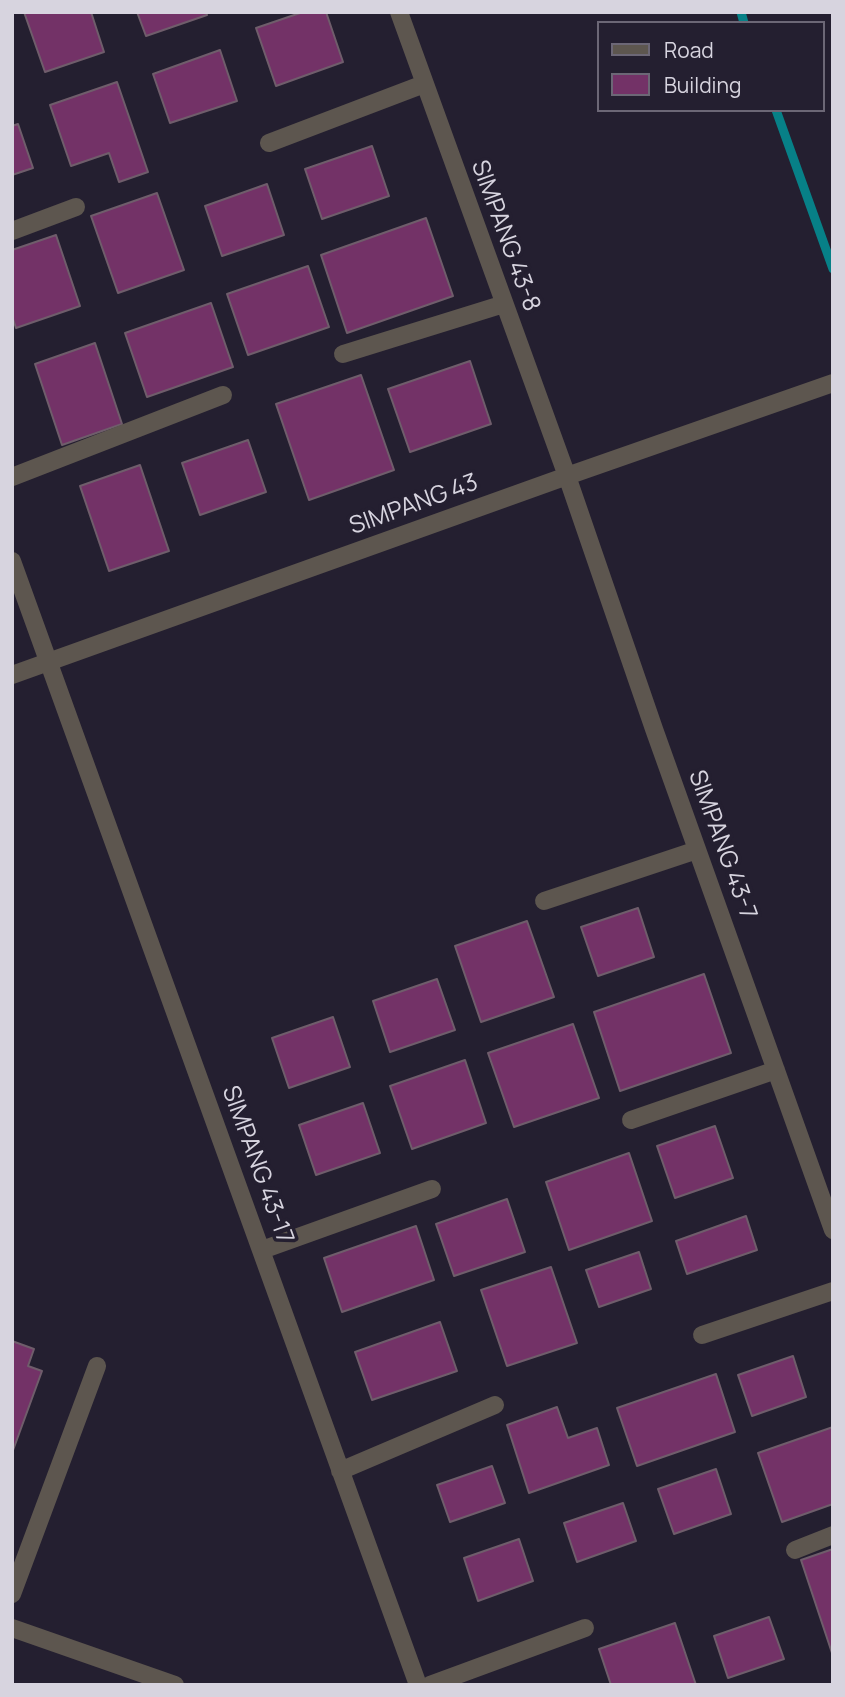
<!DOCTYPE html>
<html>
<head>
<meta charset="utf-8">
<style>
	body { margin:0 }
	#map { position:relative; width:845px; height:1697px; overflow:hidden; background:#241f30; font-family:Manrope,sans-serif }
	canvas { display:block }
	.frame { position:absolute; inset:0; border:14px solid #d7d4df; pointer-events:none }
	.legend { position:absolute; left:597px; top:21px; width:228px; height:91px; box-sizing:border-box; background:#241f30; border:2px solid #6c6776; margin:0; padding:9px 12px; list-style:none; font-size:21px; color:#d7d4df }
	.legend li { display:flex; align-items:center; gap:14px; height:35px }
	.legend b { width:35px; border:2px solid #6c6776 }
</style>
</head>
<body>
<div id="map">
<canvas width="845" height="1697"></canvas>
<div class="frame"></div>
<ul class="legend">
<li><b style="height:9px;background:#5d564f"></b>Road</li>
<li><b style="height:19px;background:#733267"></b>Building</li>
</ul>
</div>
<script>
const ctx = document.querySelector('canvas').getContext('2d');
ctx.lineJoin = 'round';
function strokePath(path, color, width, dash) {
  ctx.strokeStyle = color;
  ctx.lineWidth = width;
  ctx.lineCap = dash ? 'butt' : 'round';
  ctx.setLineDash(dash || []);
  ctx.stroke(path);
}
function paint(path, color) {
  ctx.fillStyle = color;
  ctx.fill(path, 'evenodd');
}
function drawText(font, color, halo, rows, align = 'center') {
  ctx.font = font + ' Manrope,sans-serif';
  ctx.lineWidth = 7;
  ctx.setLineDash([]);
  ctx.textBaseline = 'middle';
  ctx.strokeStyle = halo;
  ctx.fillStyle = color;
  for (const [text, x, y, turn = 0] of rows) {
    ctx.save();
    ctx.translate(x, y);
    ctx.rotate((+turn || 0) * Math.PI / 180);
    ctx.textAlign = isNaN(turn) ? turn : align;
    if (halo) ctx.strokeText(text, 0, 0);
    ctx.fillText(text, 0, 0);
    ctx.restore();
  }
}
const stream = new Path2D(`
	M741 12 744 23
	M776 110 833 269`);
const building = new Path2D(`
	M24 12H91L104 52 45 72Z
	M137 12H206L207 15 146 36Z
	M303 12H326L343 62 276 86 256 28Z
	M220 50 237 101 170 123 153 74Z
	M117 82 148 172 119 182 109 153 71 166 50 105Z
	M18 124 33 168 12 175V126Z
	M372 146 389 196 322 219 305 169Z
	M267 184 284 235 222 256 205 206Z
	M157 193 184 270 118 293 91 216Z
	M426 218 453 296 347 333 321 255Z
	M56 235 80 306 16 328 12 316V250Z
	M308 266 329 327 248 355 227 294Z
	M211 303 233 367 147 397 125 333Z
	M95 343 122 424 62 445 35 364Z
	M470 361 491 424 410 452 388 389Z
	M361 375 394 470 309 500 276 404Z
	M248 440 266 492 200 515 182 463Z
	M140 465 169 551 109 571 80 486Z
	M638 908 654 957 598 976 581 927Z
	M527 921 554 997 481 1022 455 946Z
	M704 974 731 1053 620 1091 594 1012Z
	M437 979 455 1030 390 1052 373 1001Z
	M333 1017 350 1067 289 1088 272 1038Z
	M573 1024 599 1098 514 1127 488 1053Z
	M465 1060 486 1123 412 1149 390 1086Z
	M363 1103 380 1153 316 1175 299 1125Z
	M715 1126 733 1178 675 1198 657 1146Z
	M629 1153 652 1221 569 1250 546 1182Z
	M507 1199 525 1252 454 1276 436 1224Z
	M746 1216 757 1250 687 1274 676 1241Z
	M416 1226 434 1280 342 1312 324 1258Z
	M639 1252 651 1289 599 1307 586 1270Z
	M551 1267 577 1343 507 1366 481 1290Z
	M440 1322 457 1371 372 1400 355 1352Z
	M12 1341 34 1349 28 1366 42 1371 12 1453Z
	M793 1356 806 1397 752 1416 738 1375Z
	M716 1374 735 1432 637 1466 617 1408Z
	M557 1407 568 1438 597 1428 609 1465 529 1493 507 1425Z
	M833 1427V1504L782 1522 758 1453Z
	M492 1466 505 1503 450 1522 437 1485Z
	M716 1469 731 1514 674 1534 658 1489Z
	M623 1503 636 1541 577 1562 564 1523Z
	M519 1539 533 1581 478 1601 464 1558Z
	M833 1549V1653H832L801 1560Z
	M769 1617 784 1659 728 1678 714 1636Z
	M675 1623 696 1685H611L599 1649Z`);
const minor = new Path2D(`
	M399 12 567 476 654 729 833 1230
	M269 143 424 84
	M12 231 76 207
	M343 354 504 304
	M12 477 223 395
	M12 561 418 1685
	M12 675 567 476 833 383
	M544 901 697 850
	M631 1120 776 1070
	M262 1250 432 1189
	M702 1335 833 1291
	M340 1471 495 1405
	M795 1550 833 1535
	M12 1594 97 1366
	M12 1628 175 1685
	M430 1685 585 1628`);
const streetNames = [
	["SIMPANG 43-8",505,236,70],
	["SIMPANG 43",414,505,-20],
	["SIMPANG 43-7",722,845,70],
	["SIMPANG 43-17",257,1165,70]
];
strokePath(stream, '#078087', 9);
paint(building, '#733267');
strokePath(building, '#6f5d6b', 2);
strokePath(minor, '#5d564f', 18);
drawText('24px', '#d7d4df', '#241f30', streetNames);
</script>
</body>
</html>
